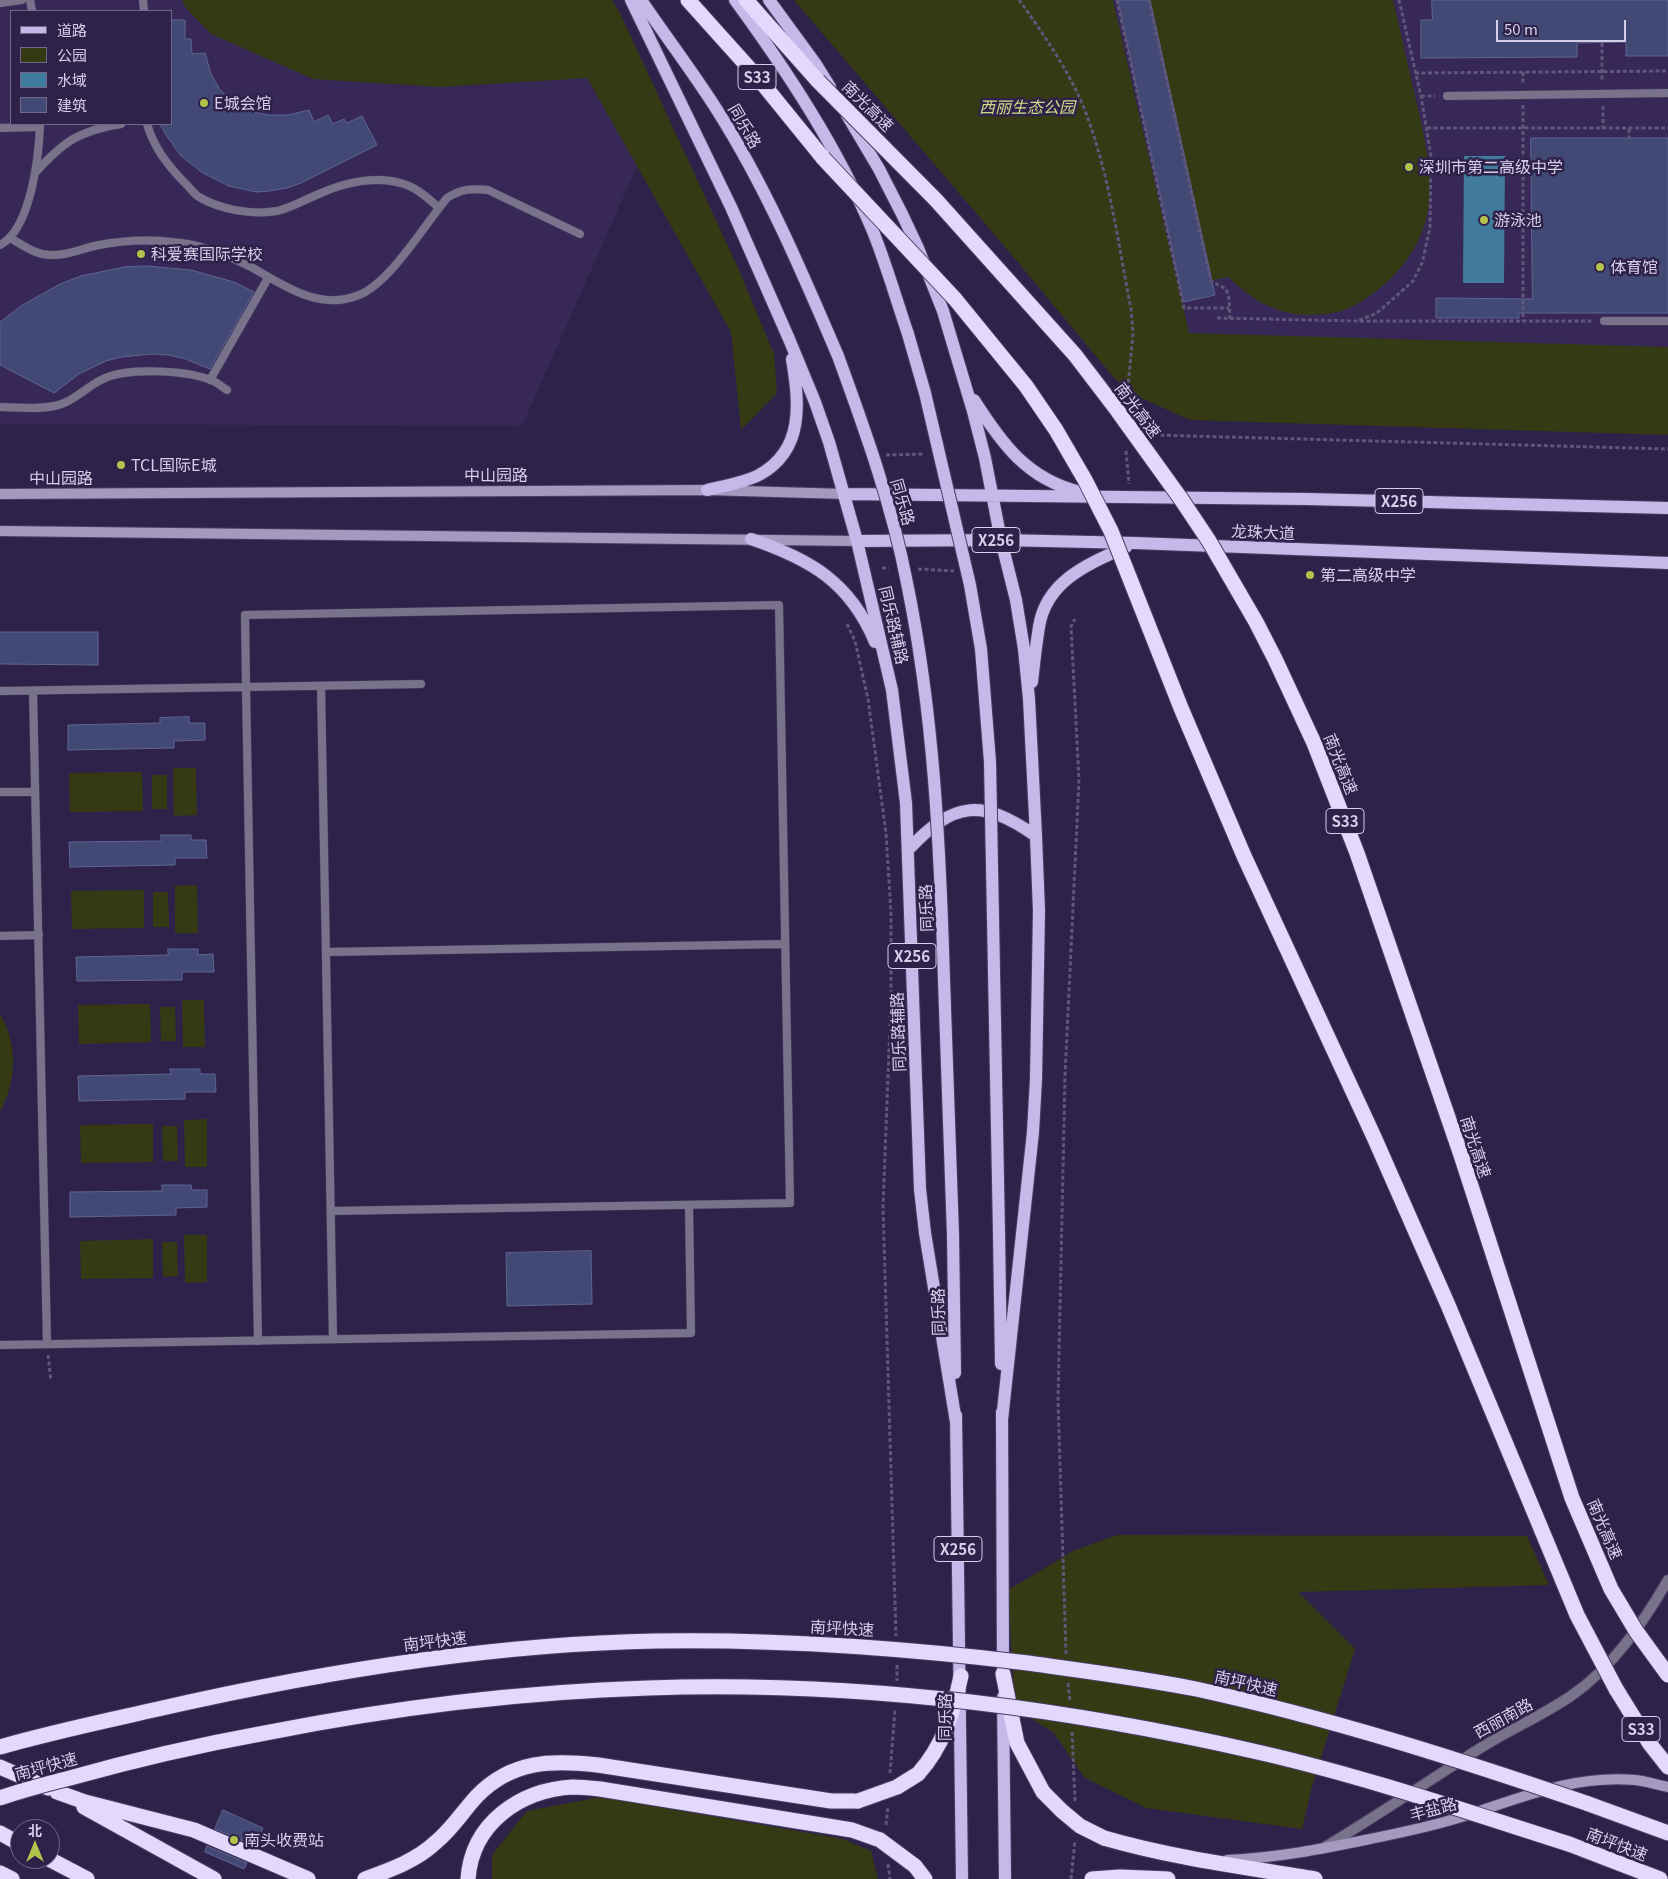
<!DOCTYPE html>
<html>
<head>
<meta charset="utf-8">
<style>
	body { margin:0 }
	#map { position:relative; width:1668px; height:1879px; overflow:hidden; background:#2f224a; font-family:Georgia,"Noto Sans SC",serif }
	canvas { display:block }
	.legend { position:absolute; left:10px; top:10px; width:162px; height:115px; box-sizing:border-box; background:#2f224a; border:1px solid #71678a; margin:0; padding:6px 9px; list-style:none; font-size:15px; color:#d5cfe9 }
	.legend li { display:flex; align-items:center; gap:10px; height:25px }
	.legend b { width:25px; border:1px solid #71678a }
	.north { position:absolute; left:10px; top:1819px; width:50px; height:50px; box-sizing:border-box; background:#2f224a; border:1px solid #71678a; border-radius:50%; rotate:0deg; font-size:14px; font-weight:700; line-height:20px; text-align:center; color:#d5cfe9 }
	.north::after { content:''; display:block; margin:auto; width:18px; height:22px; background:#b2c34c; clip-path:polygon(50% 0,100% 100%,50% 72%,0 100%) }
	.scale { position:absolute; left:1496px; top:20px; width:130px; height:22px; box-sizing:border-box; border:2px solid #d5cfe9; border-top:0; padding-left:6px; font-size:15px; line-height:18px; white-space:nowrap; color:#d5cfe9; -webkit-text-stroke:4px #2f224a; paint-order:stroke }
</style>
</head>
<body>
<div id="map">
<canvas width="1668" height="1879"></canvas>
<ul class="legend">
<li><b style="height:6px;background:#c5b9ea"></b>道路</li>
<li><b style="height:14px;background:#343a13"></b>公园</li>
<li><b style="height:14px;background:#417c9f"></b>水域</li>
<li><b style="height:14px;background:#434975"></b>建筑</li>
</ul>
<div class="north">北</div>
<div class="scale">50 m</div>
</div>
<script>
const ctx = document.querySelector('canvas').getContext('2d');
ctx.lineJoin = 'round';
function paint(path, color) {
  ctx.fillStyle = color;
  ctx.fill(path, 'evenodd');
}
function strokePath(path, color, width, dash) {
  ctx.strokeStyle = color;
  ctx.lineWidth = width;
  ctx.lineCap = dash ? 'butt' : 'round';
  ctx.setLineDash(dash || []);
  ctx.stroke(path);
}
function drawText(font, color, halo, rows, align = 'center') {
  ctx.font = font + ' Georgia,"Noto Sans SC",serif';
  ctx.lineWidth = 5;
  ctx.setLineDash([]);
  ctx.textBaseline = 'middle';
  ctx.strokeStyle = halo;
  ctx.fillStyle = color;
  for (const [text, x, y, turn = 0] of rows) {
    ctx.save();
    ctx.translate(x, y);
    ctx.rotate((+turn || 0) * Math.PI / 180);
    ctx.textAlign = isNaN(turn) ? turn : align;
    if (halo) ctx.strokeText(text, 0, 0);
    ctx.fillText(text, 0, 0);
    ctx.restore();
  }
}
const built = new Path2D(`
	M0 0H183L184 6 313 79 440 87 587 78 637 166 522 426 0 424ZM11 11H171V124H11Z
	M1113 0H1668V347L1189 333Z`);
const green = new Path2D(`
	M183 0H612L620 13 739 270 774 354 777 393 741 430 731 332 587 78 440 87 313 79 211 34 184 6Z
	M794 0H1113L1189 333 1668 347V435L1190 420 1139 397 1115 379 1011 254Z
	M1150 0H1393C1401 33 1408 67 1416 100 1432 170 1446 228 1386 283 1373 294 1355 308 1338 312 1292 321 1261 309 1228 277L1212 280Z
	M173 768H196L197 815 174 816Z
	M142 772 143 811 70 812 69 773Z
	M152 775H167V809H152Z
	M197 885 198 933H175V886Z
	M144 890V928L72 929 71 891Z
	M153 892H168L169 927H153Z
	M182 1000H204L205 1047H183Z
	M150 1004 151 1042 79 1044 78 1005Z
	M160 1007H175L176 1041H161Z
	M0 1014C18 1044 17 1081 0 1112Z
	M207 1119V1167H185L184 1120Z
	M153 1124V1162L81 1163 80 1125Z
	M162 1126H177L178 1161H163Z
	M184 1235H207V1282L185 1283Z
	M153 1239V1278L81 1279 80 1241Z
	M162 1242H177L178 1276 163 1277Z
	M1117 1535 1527 1536 1549 1585 1298 1592 1355 1649 1311 1790 1302 1829 1146 1808 1085 1778 1053 1732 1015 1709 1008 1590 1073 1551Z
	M600 1797 843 1839 871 1851 878 1879H492V1855L527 1811Z`);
const water = new Path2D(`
	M1464 156H1505L1504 283H1463Z`);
const building = new Path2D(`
	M1118 0H1150L1215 295 1184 302Z
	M1432 0H1668V56H1626V42L1577 43V57L1421 58V20H1432Z
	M171 20H185V39H191L192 54 205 53 211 74 220 90 241 107 254 112 268 115H288L309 110 314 122 328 115 333 124 344 119 347 123 362 116 377 145 301 183 287 188 270 191 256 192 229 186 203 173 181 156 166 135 160 124H171Z
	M1531 138H1668V313H1519V318H1436V298L1532 299Z
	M147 266 191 270 234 282 254 292 210 369 183 358 168 355 152 354 121 357 106 361 79 374 54 393 0 365V322L21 306 60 284 81 276 124 267Z
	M0 632H98V665L0 664Z
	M189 717V723H205V740L174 741V748L68 750V725L160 723V718Z
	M161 835H191V840H206L207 858H175V865L70 867 69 842 161 841Z
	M168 949H198V955L213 954 214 972H182V980L77 981 76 957 168 955Z
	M170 1069H200V1074H215L216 1092H185V1099L79 1101 78 1076 171 1074Z
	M162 1185H191L192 1190H207V1207L176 1208V1215L70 1217V1192L162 1191Z
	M591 1251 592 1304 507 1306 506 1253Z
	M223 1810 263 1828 255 1846 215 1829Z
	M207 1846 247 1863 244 1869 205 1852Z`);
const path = new Path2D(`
	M1019 0C1043 33 1069 71 1084 108 1109 172 1118 242 1131 309L1133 334 1127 397
	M1117 0 1184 308H1229
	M1149 0 1211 281 1226 289 1229 298 1230 319
	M1602 43V82
	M1523 72V84
	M1415 73 1668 71
	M1421 96H1435
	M1523 105V321
	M1603 106V129
	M1427 128H1668
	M1629 129V138
	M1523 222H1531
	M1217 318 1356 321H1594
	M1359 320 1377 313 1413 281 1422 263 1430 228 1431 156 1421 96 1399 0
	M1154 435 1668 449
	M1126 451 1129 484
	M886 455 925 454
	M882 568H889
	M918 569 954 571
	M847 624 855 641 868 699 886 833 891 914V997L883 1207 896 1636
	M48 1355 51 1381
	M1066 1654 1058 1401 1065 1076 1079 780 1071 626 1075 619
	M897 1665V1681
	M1068 1683 1070 1701
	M1072 1732 1075 1801
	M890 1773 895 1710
	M886 1825 888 1807
	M888 1864 890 1879
	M1071 1879 1075 1840`);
const lane = new Path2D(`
	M30 0 32 11
	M143 0 144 11
	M0 3 22 0
	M1447 96 1668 93
	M147 124C154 148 168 166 186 184 190 188 194 194 199 197 221 210 252 215 277 211 291 208 306 199 319 194 345 182 377 175 404 184 417 188 429 199 439 208
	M0 128 40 127
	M35 173C63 142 78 131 121 124
	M10 238C23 245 35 255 51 255 68 256 82 248 99 245 130 239 162 239 193 245 214 250 234 258 253 268 286 287 320 311 359 295 390 283 425 224 447 198 461 189 472 188 488 190L580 234
	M0 245C31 229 39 156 40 124
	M1604 321H1668
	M210 380 268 278
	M0 407C17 407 37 410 54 406 72 403 85 388 101 380 125 367 185 370 211 380 217 382 222 387 227 390
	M321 686 333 1339
	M0 691 246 687 258 1341
	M33 691 47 1344
	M0 792H35
	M0 936 39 935
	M326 952 785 944
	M331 1211 790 1203 779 605 245 615 246 687 421 684
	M0 1345 691 1333 689 1205`);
const street = new Path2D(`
	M1325 1847C1378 1815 1430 1780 1482 1747 1511 1729 1543 1715 1571 1696 1613 1667 1643 1623 1668 1580`);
const secondary = new Path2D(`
	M0 494 707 490 845 494
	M0 531 857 541
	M1227 1860C1276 1858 1322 1849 1370 1839 1399 1833 1429 1827 1458 1818 1516 1800 1572 1774 1635 1780 1646 1781 1657 1785 1668 1787`);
const primary = new Path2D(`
	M631 0 731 207 789 339 815 402 829 442 857 541 892 690 906 803 920 1189 925 1233 956 1422
	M641 0C666 37 693 72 717 110 766 187 802 272 838 356
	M735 0C787 71 837 147 872 229 886 263 896 299 908 334
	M769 0 815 63 830 87
	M847 115 879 169 902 214 918 248 943 311 973 411 985 458 1001 540 1016 600 1024 649 1029 699 1036 836 1039 911 1036 1079 1033 1132 1002 1420
	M974 400C1002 444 1027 479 1080 492
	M707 490C724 486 743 483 759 475 805 450 799 402 792 359
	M845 494 1307 499 1668 508
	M751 539C810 559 850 582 875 642
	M857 541 1001 540 1135 543 1668 563
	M1032 682C1034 664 1036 645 1039 627 1046 581 1088 564 1126 547
	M908 850C954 801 981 798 1036 836
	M999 1232 1001 1364
	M953 1235 955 1373
	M1002 1412 1003 1669
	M956 1415 962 1879
	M1003 1697 1005 1879`);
const highway = new Path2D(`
	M688 0 758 78 823 158
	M746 0 818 81
	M1003 1674 1017 1743 1043 1792 1062 1811
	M1616 1689 1650 1744 1668 1767
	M0 1767 48 1788
	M918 1774C944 1745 953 1713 961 1676
	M57 1792 85 1802 194 1830 308 1879
	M1586 1803 1668 1833
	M84 1807 214 1879
	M0 1833 20 1844
	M1104 1838C1173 1858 1244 1867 1315 1879
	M1569 1844 1660 1879
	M49 1859 87 1879
	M0 1873 12 1879
	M365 1879C390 1870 416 1861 436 1842 452 1829 463 1811 477 1796 512 1760 552 1760 598 1765L831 1801H858
	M468 1879C472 1823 520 1790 573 1787 582 1787 591 1788 600 1789L852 1830 880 1840
	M1092 1879 1120 1877 1168 1879`);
const primaryBridge = new Path2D(`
	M908 334 925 393 970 585 981 649 990 762 999 1232
	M838 356C865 430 892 505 907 583 934 714 940 847 944 980 947 1065 950 1150 953 1235`);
const highwayBridge = new Path2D(`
	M818 81 936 200 1075 355 1117 410 1181 499 1209 541 1256 622 1275 659 1314 743 1357 853 1461 1155 1572 1498 1611 1589 1636 1631 1668 1675
	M823 158 955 299 1026 386 1056 430 1085 480 1111 531 1181 708 1244 856 1374 1137 1448 1305 1577 1615 1616 1689
	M0 1747C52 1732 105 1721 158 1709 320 1672 489 1644 656 1641 780 1639 905 1648 1028 1663 1084 1671 1141 1678 1196 1689 1329 1718 1458 1759 1586 1803
	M0 1798C23 1790 46 1784 70 1778 134 1760 199 1745 265 1733 391 1708 519 1692 648 1688 851 1681 1055 1706 1253 1751 1360 1775 1465 1811 1569 1844
	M858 1801 897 1787 918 1774
	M1062 1811 1080 1826 1104 1838
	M880 1840 915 1866 925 1879`);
const markers = [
	[204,103,5,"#b2c34c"],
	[1409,167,5,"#b2c34c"],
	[1484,220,5,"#b2c34c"],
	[141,254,5,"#b2c34c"],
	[1600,267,5,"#b2c34c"],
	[121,465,5,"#b2c34c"],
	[1310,575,5,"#b2c34c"],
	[234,1840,5,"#b2c34c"]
];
const shields = [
	[757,77,38],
	[1399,501,48],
	[996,540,48],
	[1345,821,38],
	[912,956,48],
	[958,1549,48],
	[1641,1729,38]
];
const shieldNames = [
	["S33",757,77],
	["X256",1399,501],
	["X256",996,540],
	["S33",1345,821],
	["X256",912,956],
	["X256",958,1549],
	["S33",1641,1729]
];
const poiNames = [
	["E城会馆",214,103],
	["深圳市第二高级中学",1419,167],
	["游泳池",1494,220],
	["科爱赛国际学校",151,254],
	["体育馆",1610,267],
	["TCL国际E城",131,465],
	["第二高级中学",1320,575],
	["南头收费站",244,1840]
];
const streetNames = [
	["南光高速",868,106,45],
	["同乐路",745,126,60],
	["南光高速",1138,410,53],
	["中山园路",496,475],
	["中山园路",61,478],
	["同乐路",903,502,74],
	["龙珠大道",1263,532,2],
	["同乐路辅路",894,625,77],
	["南光高速",1341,764,68],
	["同乐路",926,908,-92],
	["同乐路辅路",898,1032,-92],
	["南光高速",1476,1147,72],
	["同乐路",938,1312,-91],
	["南光高速",1605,1529,67],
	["南坪快速",842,1628,3],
	["南坪快速",435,1641,-7],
	["南坪快速",1246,1683,13],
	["同乐路",945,1717,-90],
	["西丽南路",1503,1718,-29],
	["南坪快速",46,1766,-15],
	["丰盐路",1433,1809,-15],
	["南坪快速",1617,1844,21]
];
const parkNames = [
	["西丽生态公园",1027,107]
];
paint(built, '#372857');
paint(green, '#343a13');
paint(water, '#417c9f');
paint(building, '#434975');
strokePath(building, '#5e6592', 1);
strokePath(lane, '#4a3e63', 9);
strokePath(street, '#4a3e63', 12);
strokePath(secondary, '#4a3e63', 12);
strokePath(primary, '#4a3e63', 14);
strokePath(highway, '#4a3e63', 17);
strokePath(path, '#61567a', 3, [4, 2.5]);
strokePath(lane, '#78728a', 8);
strokePath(street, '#78728a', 10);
strokePath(secondary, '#a49ac0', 10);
strokePath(primary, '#c5b9ea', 12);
strokePath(highway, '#e2d9fd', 15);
strokePath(primaryBridge, '#4a3e63', 14, []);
strokePath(highwayBridge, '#4a3e63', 17, []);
strokePath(primaryBridge, '#c5b9ea', 12);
strokePath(highwayBridge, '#e2d9fd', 15);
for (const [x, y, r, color] of markers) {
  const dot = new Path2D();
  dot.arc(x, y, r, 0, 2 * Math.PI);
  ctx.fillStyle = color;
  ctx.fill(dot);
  strokePath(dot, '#2f224a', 2);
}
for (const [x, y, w] of shields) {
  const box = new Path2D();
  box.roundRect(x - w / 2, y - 12.5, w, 25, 4);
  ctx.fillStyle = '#2f224a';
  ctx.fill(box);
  strokePath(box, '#d5cfe9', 1);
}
drawText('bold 15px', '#d5cfe9', null, shieldNames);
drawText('16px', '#d5cfe9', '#2f224a', poiNames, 'left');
drawText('16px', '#d5cfe9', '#2f224a', streetNames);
drawText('italic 16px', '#cddb84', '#2f224a', parkNames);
</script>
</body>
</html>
